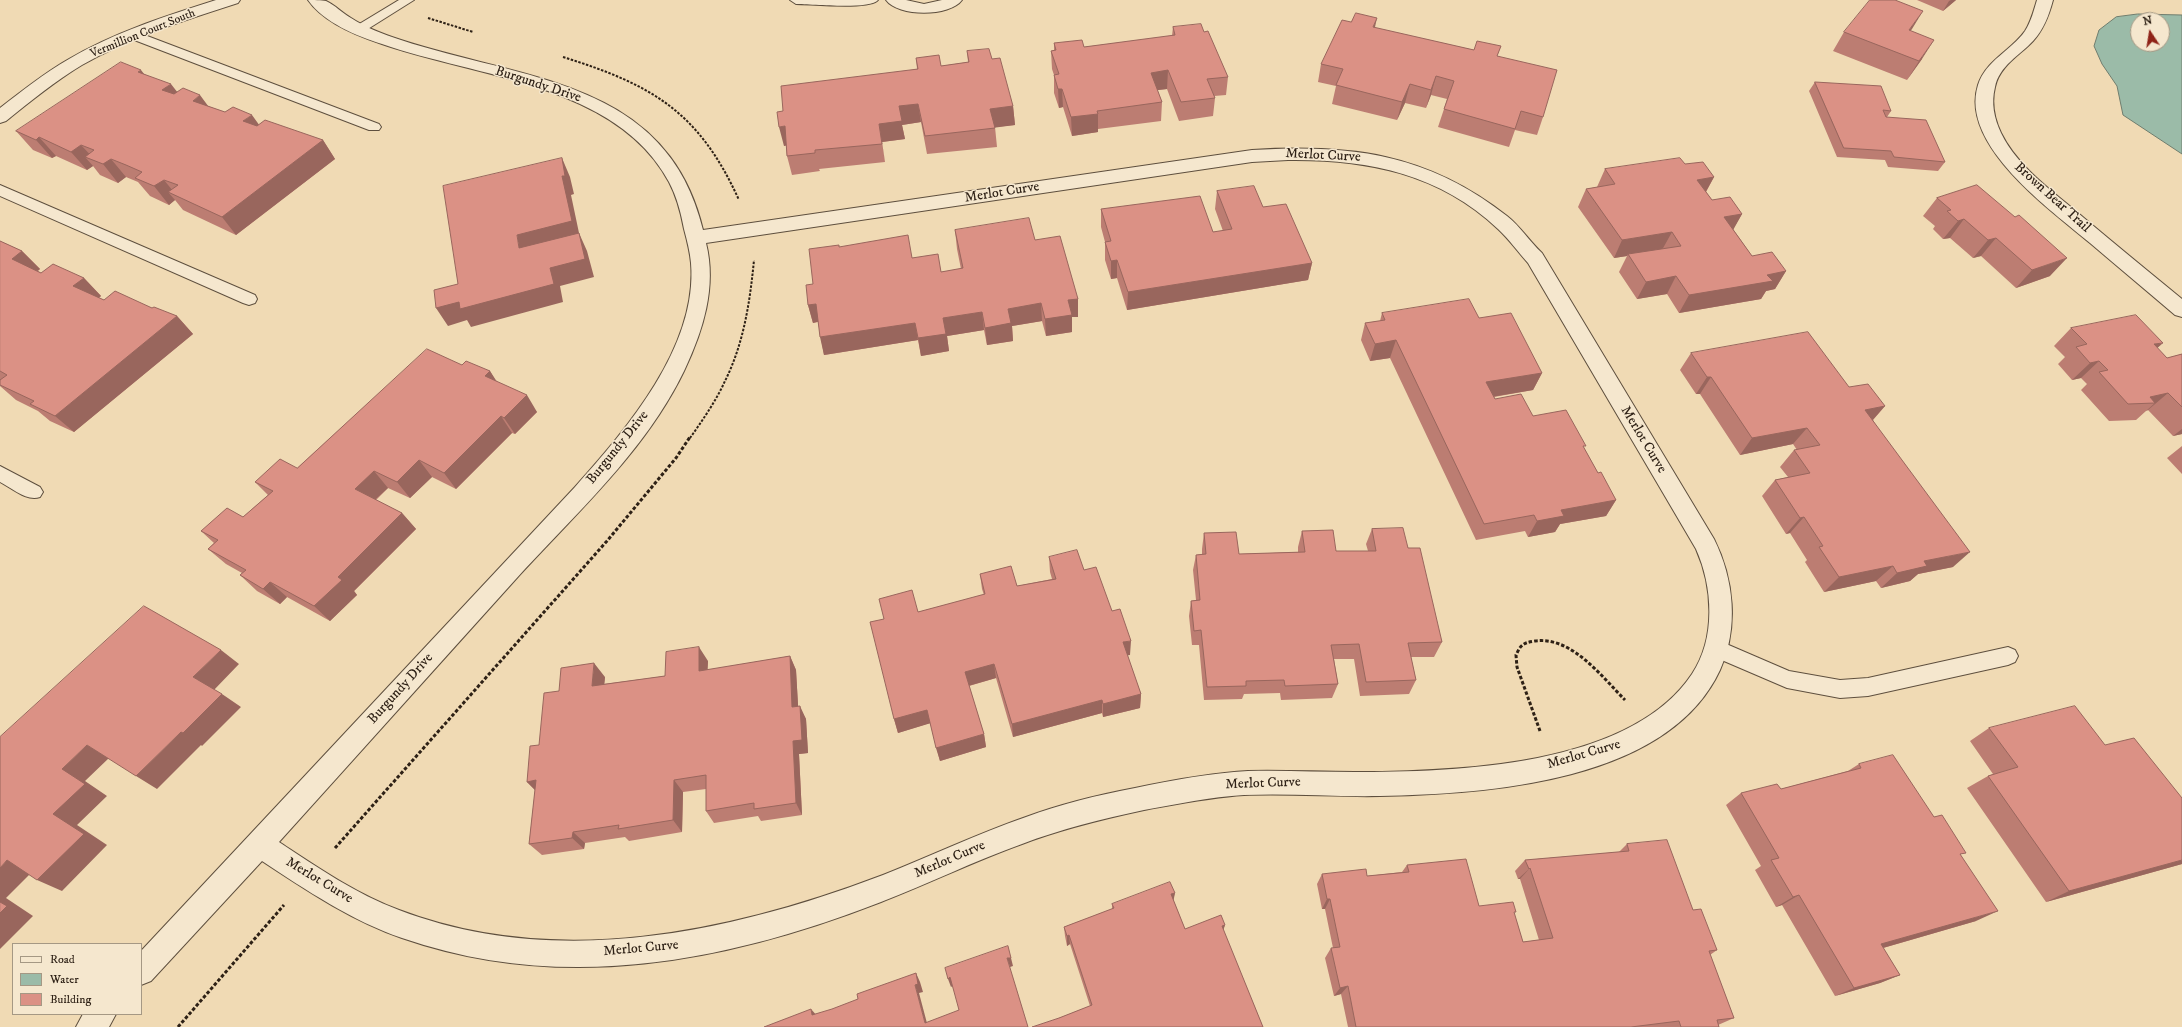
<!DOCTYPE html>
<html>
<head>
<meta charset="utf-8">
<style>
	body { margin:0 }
	#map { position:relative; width:2182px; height:1027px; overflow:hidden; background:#f0dab4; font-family:"IM FELL DW Pica",serif }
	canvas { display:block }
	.legend { position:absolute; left:12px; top:943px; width:130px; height:72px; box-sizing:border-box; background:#f5e7ce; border:1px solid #a59884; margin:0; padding:5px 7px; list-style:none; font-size:12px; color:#2e2116 }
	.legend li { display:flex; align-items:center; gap:8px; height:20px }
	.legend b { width:20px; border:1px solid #a59884 }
	.north { position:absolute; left:2130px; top:12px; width:40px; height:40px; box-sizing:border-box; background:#f5e7ce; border:1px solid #a59884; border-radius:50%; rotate:348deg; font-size:11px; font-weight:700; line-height:16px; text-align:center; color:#2e2116 }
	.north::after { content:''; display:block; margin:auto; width:14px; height:18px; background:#8f2418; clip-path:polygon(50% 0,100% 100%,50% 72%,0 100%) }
</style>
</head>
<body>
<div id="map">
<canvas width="2182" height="1027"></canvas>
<ul class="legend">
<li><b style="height:5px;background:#f5e7ce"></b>Road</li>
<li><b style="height:11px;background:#9bbba8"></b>Water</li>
<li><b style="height:11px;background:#db9185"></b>Building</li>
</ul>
<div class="north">N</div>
</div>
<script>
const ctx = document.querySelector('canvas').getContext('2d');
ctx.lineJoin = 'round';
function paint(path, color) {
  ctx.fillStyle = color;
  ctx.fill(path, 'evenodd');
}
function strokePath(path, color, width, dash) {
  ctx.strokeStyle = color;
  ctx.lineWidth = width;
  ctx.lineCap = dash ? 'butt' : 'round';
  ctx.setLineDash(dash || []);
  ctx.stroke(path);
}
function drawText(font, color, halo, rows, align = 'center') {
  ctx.font = font + ' "IM FELL DW Pica",serif';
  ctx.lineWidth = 3;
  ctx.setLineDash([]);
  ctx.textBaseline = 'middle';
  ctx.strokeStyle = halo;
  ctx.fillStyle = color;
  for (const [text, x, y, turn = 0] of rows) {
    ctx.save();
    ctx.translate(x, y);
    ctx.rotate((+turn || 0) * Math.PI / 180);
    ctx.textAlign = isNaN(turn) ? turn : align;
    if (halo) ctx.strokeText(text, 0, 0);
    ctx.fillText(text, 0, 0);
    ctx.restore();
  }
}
const water = new Path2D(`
	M2138 14 2182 15V154L2123 115 2117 86 2102 64 2094 46 2099 30 2116 17ZM2138 20H2162V44H2138Z`);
const pathFar1 = new Path2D(`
	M428 18 473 32
	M563 57C653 85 699 112 739 200
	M690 438C702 421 716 401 725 381 744 343 750 301 754 260`);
const path = new Path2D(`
	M1540 731 1517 667 1516 655 1519 649C1523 643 1528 642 1535 641 1572 636 1602 677 1625 700
	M335 848 607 541 676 458 690 437
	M178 1027 284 905`);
const service = new Path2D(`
	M399 0H414L363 32H353L351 29Z
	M790 0H878C871 10 810 4 796 4Z
	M134 31 379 124 381 127 379 130H369L129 38 127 35Z
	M0 185 255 295 257 299 255 303 249 305 243 303 0 196Z
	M0 466 40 487 43 492 40 497C27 502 12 488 0 482Z
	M1717 640 1789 671 1840 680 1868 678 2008 647 2015 650 2018 656 2015 662 2008 665 1868 696 1840 698 1787 688 1710 655 1707 649 1710 643Z`);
const minor = new Path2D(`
	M216 0H240L238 3C185 20 131 37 82 65 55 81 31 101 6 121L0 123V108C22 91 44 73 69 59 115 32 166 16 216 0Z
	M308 0C313 0 322 0 326 1 335 5 342 13 351 18 366 28 383 34 401 40 522 80 667 79 703 230L1252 150C1350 144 1427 153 1507 216 1520 226 1529 241 1542 253L1714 539C1734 579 1739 628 1720 670 1668 782 1488 794 1380 796 1335 797 1290 793 1244 795 1211 797 1177 804 1144 810 1102 819 1061 829 1022 844 974 861 928 884 881 902 727 962 563 994 402 938 352 921 306 890 262 861L151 981 141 985V951L575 487C627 429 698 346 691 263 690 252 687 240 684 229 681 213 677 197 669 182 617 84 476 77 382 44 357 36 324 23 308 0ZM1288 160C1366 159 1439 173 1498 229 1509 239 1518 252 1528 263L1696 549C1713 587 1716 638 1692 674 1630 767 1455 772 1354 772 1318 772 1283 770 1248 771 1210 773 1173 780 1135 788 1098 795 1061 804 1026 817 977 834 931 856 883 875 731 933 556 970 399 910 356 894 317 867 279 842 358 755 436 667 515 580 574 515 645 452 684 371 703 331 717 287 706 243L1252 162Z
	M886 0H906L924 4 942 0H962C950 17 898 17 886 0Z
	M2037 0H2053C2049 15 2044 29 2033 41 2020 55 1999 66 1995 87 1991 103 1994 118 2001 133 2018 168 2055 193 2084 218 2116 245 2149 272 2182 299V317L2175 315C2147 291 2118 267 2090 243 2051 210 1959 145 1978 85 1986 60 2011 51 2025 31 2031 22 2034 10 2037 0Z
	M83 1014H116L109 1027H76Z`);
const wall = new Path2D(`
	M1917 0H1956L1943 11Z
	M1173 27 1204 32 1228 77 1226 95 1214 96 1215 98 1213 116 1179 121 1167 89 1157 90 1162 102 1161 121 1098 129V132L1072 136 1063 107 1059 108 1054 93V75L1052 69 1051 51 1054 50V43L1084 47 1172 36Z
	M1375 28 1474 50 1501 46 1497 56 1543 117 1537 135 1515 130 1509 147 1438 127 1444 109 1447 99 1431 95 1426 108 1405 103 1397 120 1332 104 1336 86 1318 82 1321 64Z
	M1910 31 1922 59 1907 80 1833 51 1844 32Z
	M967 51 992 59 1013 106 1015 125 995 127 997 147 927 154 921 122 902 125 905 139 882 142 885 162 819 169 820 171 792 175 787 156 786 145 784 146 783 111 917 69 916 58 941 66 968 62Z
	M144 74 177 92 208 106 259 125 323 140 335 159 236 235 183 210 175 200 169 205 150 196 138 182 126 177 118 183 100 175 93 166 87 170 56 156 52 158 33 150 16 131Z
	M1815 82 1891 111 1887 117 1945 162 1938 171 1888 167 1885 160 1837 157 1809 91Z
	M1685 164 1714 177 1706 192 1712 200 1742 214 1733 229 1752 256 1786 271 1775 289 1766 291 1761 299 1679 313 1667 294 1637 299 1619 272 1627 256 1614 258 1578 207 1586 189 1597 187 1605 169Z
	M1977 185 2050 276 2016 288 1981 256 1973 258 1950 238 1943 239 1933 229 1935 226 1923 216 1937 198Z
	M1217 191 1263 207 1312 263 1308 280 1127 310 1117 278 1111 279 1105 260V242L1101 227V209L1213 232 1223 231 1215 209Z
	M955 230 1035 240 1078 299V317H1072V332L1046 336 1042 321 1012 326 1013 341 987 345 984 330 947 336 949 351 921 356 918 340 824 355 818 322 813 323 808 305 813 284 839 247 912 258 941 272 961 269 957 249Z
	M0 241 22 251 40 269 38 271 41 273 84 278 101 296 99 298 104 300 152 308 177 316 193 334 74 432 50 421 38 411 16 400 0 386Z
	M1382 313 1479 318 1542 373 1533 390 1494 397 1495 399 1533 416 1584 448 1598 473 1616 500 1606 516 1560 524 1555 532 1528 537 1525 531 1476 540 1390 358 1370 361 1361 340 1365 323 1380 321Z
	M2071 328 2157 348 2167 358 2182 354V434L2173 436 2148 410 2146 411 2136 420 2109 421 2081 390 2087 384 2081 378 2072 380 2058 364 2065 357 2054 346Z
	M1691 353 1849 387 1885 406 1873 420 1953 567 1918 574 1910 581 1881 588 1876 581 1824 592 1805 562 1807 560 1790 533 1786 534 1762 496 1775 480 1788 477 1780 467 1794 450H1797L1793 444 1740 455 1700 394H1696L1680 370Z
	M462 365 490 371 495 380 537 412 515 434 512 433 456 489 432 477 410 498 388 488 376 500 402 513 416 529 354 591 357 595 330 621 287 597 280 604 257 591 240 575 242 573 226 564 208 549 214 543 201 531 243 517 268 495 255 482 297 468Z
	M2182 446V474L2167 458Z
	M1372 529 1408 548 1442 642 1434 657H1411L1416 680 1409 694 1360 696 1354 659H1334L1338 684 1332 698 1281 700 1280 693 1244 694 1242 699 1204 700 1199 645H1192L1189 616 1191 601 1196 600 1193 570 1196 555 1202 554V549L1204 533 1239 554 1298 552V547L1302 531 1336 551H1368L1366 544Z
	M1049 557 1084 570 1112 611 1130 655H1127L1141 694 1140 708 1103 717 1102 713 1013 737 996 678 969 686 984 734 986 747 940 761 930 723 898 733 894 719 918 612 984 595 982 589 980 574 1017 586 1052 579 1050 572Z
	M790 656 796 670 798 706 806 719 808 753 799 754 802 815 761 821 758 816 714 823 706 811V789L683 792 682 832 629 841 625 837 585 843 584 849 542 855 529 844 535 790 527 782 539 745 559 691 605 677 604 684 665 676 708 661 707 670Z
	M1989 728 2105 745 2182 864 2046 902 1967 788 1988 776 1993 774 1970 741Z
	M1859 764 1934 817 1961 856 1976 921 1883 948 1900 975 1880 983 1835 996 1782 905 1776 907 1755 870 1761 866 1726 805 1741 793 1781 789 1848 771Z
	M1627 844 1693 910 1717 950 1710 955 1734 1018 1718 1025 1719 1027H1348L1341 994 1334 996 1325 958 1331 948H1333L1325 909H1322L1317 884 1322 874 1367 876 1402 872 1407 865 1479 906 1514 914 1523 942 1539 940 1520 879H1518L1515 871 1525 860 1619 852Z
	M1175 893 1173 899 1185 929 1225 925 1223 930 1263 1027 1059 1018 1090 1006 1070 944 1067 946 1065 936 1064 927 1112 909V904Z`);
const shadedWall = new Path2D(`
	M1951 0H1956L1943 11 1949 1Z
	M1923 11 1912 29 1897 49 1909 30Z
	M1377 18 1373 36V27Z
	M1934 40 1922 59 1907 80 1919 61Z
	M141 70 155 88 138 72Z
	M1168 70 1167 89 1150 91 1151 73Z
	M1436 76 1431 95 1426 108 1431 90Z
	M171 84 185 102 162 90Z
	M1410 84 1405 103 1397 120 1402 102Z
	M1058 89H1062L1063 107 1059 108Z
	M200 95 214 114 193 101Z
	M918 104 921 122 902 125 905 139 882 142 885 162 879 124 899 106Z
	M1013 106 1015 125 992 128 990 109Z
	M1098 114V132L1072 136 1071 117Z
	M252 115 265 133 243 121Z
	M785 126 789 145 784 146 779 127Z
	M39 137 56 156 52 158 36 140Z
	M323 140 335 159 236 235 222 217Z
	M81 145 96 161 85 157 93 166 87 170 71 152Z
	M562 158 570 177 574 194 571 195 579 233 587 251 594 277 560 286 563 302 471 327 467 320 448 326 436 308 519 248 517 235 562 176Z
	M111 159 126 177 118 183 103 164Z
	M1714 177 1704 195 1697 180Z
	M164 180 177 196 168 192 175 200 169 205 154 186Z
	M1742 214 1732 232 1724 217Z
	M1964 219 1950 238 1943 239 1958 221Z
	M1672 232 1662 250 1628 254 1627 256 1614 258 1622 240Z
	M1996 238 1981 256 1973 258 1988 240Z
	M22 251 40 269 30 276 12 259Z
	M2067 258 2050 276 2016 288 2032 270Z
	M1117 260V278L1111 279V261Z
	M1312 263 1308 280 1127 310 1128 292Z
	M1786 271 1775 289 1766 291 1761 299 1679 313 1689 295 1767 275Z
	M1676 276 1667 294 1637 299 1646 282Z
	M84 278 101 296 90 304 73 286Z
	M1078 299V317H1072V332L1046 336 1045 319 1068 300Z
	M1041 303 1042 321 1012 326 1013 341 987 345 985 328 1008 309Z
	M816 304 820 321 813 323 808 305Z
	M982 312 984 330 947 336 949 351 921 356 918 338 943 318Z
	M177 316 193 334 74 432 55 416Z
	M915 323 918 340 824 355 820 337Z
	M1396 340 1390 358 1370 361 1375 344Z
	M2163 343 2144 360 2154 344Z
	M2099 361 2081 378 2072 380 2090 363Z
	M490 371 501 388 485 376Z
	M1542 373 1533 390 1479 399 1486 382Z
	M1707 377H1711L1700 394H1696Z
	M2168 393 2148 410 2146 411 2155 403 2150 397Z
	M527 395 537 412 515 434 504 418Z
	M1885 406 1870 423 1865 410Z
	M501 416 512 433 456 489 444 473Z
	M1807 428 1793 444 1740 455 1752 438Z
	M2182 429V434L2173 436Z
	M419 460 432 477 410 498 397 482Z
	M374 471 388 488 369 505 355 489Z
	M1616 500 1606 516 1560 524 1555 532 1528 537 1537 521 1561 510Z
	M402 513 416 529 354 591 357 595 330 621 314 606 338 577Z
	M1804 517 1790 533 1786 534 1800 518Z
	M1970 552 1953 567 1918 574 1910 581 1881 588 1897 573 1924 561Z
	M1893 566 1876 581 1824 592 1839 577Z
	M270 582 287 597 280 604 263 589Z
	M1131 641 1130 655 1122 656 1123 642Z
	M699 647 708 661 707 685 699 671Z
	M221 650 239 664 213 691 193 677Z
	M790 656 796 670 799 721 792 707Z
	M594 663 605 677 603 700 592 686Z
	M994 664 996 678 968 686 965 672Z
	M222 694 241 707 202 746 201 745 157 789 136 776 181 732Z
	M1141 694 1140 708 1103 717V704Z
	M1102 700V713L1013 737 1012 724Z
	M800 706 806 719 808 753 799 754 802 815 796 803 793 741Z
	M927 710 931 723 898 733 894 719Z
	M984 734 986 747 940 761 936 748Z
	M87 745 109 758 85 781 107 796 77 825 107 845 62 891 37 880 53 814 62 769Z
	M536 780 539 794 527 782Z
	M674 780 683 792 682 832 673 820Z
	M573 832 585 843 584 849 572 838Z
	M7 860 33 871 6 898 33 916 0 949V868Z
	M2182 860V864L2046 902 2069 891Z
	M1530 868 1520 879H1518L1529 869Z
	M1175 893 1173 903 1171 894Z
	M1799 895 1782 905 1776 907 1793 897Z
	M1327 899H1330L1325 909H1322Z
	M1998 911 1976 921 1862 954 1881 944Z
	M1225 925 1222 934V926Z
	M1069 935 1070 944 1067 946V936Z
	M1007 958H1011L1013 966 1010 967Z
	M916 973 920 982 923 992 919 993 928 1027 925 1023 915 985Z
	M1900 975 1880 983 1835 996 1854 988Z
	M950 977 954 985 951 987 948 979Z
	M1348 986 1341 994 1334 996 1340 988Z
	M811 1009 818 1017 812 1015Z`);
const building = new Path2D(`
	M1870 0H1895L1923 11 1909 30 1934 40 1919 61 1844 32Z
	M1356 13 1377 18 1373 27 1474 50 1477 41 1501 46 1497 56 1557 70 1543 117 1521 111 1515 129 1444 109 1454 81 1436 76 1431 90 1410 84 1402 102 1336 85 1343 69 1321 64 1342 20 1351 22Z
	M1201 24 1204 32 1208 31 1228 77 1207 79 1215 98 1181 102 1168 70 1151 73 1162 102 1097 111 1098 114 1071 117 1062 89H1058L1054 75 1059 74 1051 51 1056 50 1054 43 1082 40 1084 47 1175 35 1173 27Z
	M989 49 992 59 1000 58 1013 106 990 109 995 128 925 136 918 104 899 106 902 121 879 124 882 144 815 150V153L787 156 785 126 779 127 777 112 783 111 781 86 918 69 916 58 939 55 941 66 969 62 967 51Z
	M121 62 141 70 138 72 171 84 162 90 174 94 183 88 200 95 193 101 225 112 233 107 252 115 243 121 257 126 265 120 323 140 222 217 168 192 178 185 164 180 154 186 135 178 142 172 126 165 111 159 103 164 85 157 94 150 81 145 71 152 39 137 36 140 16 131Z
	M1815 82 1881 86 1891 111 1883 110 1886 117 1926 120 1945 162 1894 157 1891 151 1844 148Z
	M562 158 565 176H562L572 221 517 235 519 248 579 233 585 259 550 268 554 284 460 309 459 302 436 308 434 290 458 284 443 186Z
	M1680 158 1685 164 1703 162 1714 177 1697 180 1712 200 1730 197 1742 214 1724 217 1752 256 1772 252 1786 271 1767 275 1773 281 1689 295 1676 276 1646 282 1628 254 1681 246 1672 232 1622 240 1586 189 1615 184 1605 169Z
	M1977 185 2015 217 2019 215 2067 258 2032 270 1996 238 1988 240 1964 219 1958 221 1947 211 1951 210 1937 198Z
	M1254 186 1263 207 1286 204 1312 263 1128 292 1117 260 1111 261 1105 242 1111 241 1101 209 1200 196 1213 232 1232 229 1217 191Z
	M1029 218 1035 240 1060 236 1078 299 1068 300 1072 315 1045 319 1041 303 1008 309 1011 323 985 328 982 312 943 318 946 334 918 338 915 323 820 337 816 304 808 305 806 285 813 284 809 249 839 245V247L908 235 912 258 938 254 941 272 963 268 955 230Z
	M0 241 22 251 12 259 41 273 53 264 84 278 73 286 104 300 115 291 152 308 154 307 177 316 55 416 30 404 34 401 0 385V380L7 375 0 371Z
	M1469 299 1479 318 1511 313 1542 373 1486 382 1495 399 1521 394 1533 416 1566 410 1586 446H1583L1598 473 1601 472 1616 500 1561 510 1564 516 1537 521 1534 515 1484 524 1396 340 1375 344 1365 323 1385 320 1382 313Z
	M2136 315 2163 343 2154 344 2167 358 2182 354V407L2168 393 2150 397 2155 403 2128 404 2099 372 2108 370 2099 361 2090 363 2076 347 2087 344 2071 328Z
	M1808 332 1849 387 1868 384 1885 406 1865 410 1970 552 1924 561 1927 566 1897 573 1893 566 1839 577 1819 547 1823 546 1804 517 1800 518 1775 480 1810 473 1794 450 1820 445 1807 428 1752 438 1711 377H1707L1691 353Z
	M427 349 462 365 466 361 490 371 485 376 527 395 504 418 501 416 444 473 419 460 397 482 374 471 355 489 402 513 338 577 342 580 314 606 270 582 263 589 240 575 246 570 208 549 218 540 201 531 227 508 243 517 273 491 255 482 280 459 297 468Z
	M1403 528 1408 548H1420L1442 642 1408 643 1416 680 1366 682 1359 644 1331 645 1338 684 1285 686 1284 680 1246 681V686L1207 687 1201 630 1194 631 1191 601 1200 600 1196 555 1206 554 1204 533 1236 532 1239 554 1305 552 1302 531 1333 530 1336 551H1376L1372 529Z
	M1077 550 1084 570 1096 567 1112 611 1120 609 1131 641 1123 642 1141 694 1103 704 1102 700 1012 724 994 664 965 672 984 734 936 748 927 710 894 719 870 622 884 619 879 599 912 590 918 612 985 594 980 574 1011 566 1017 586 1056 579 1049 557Z
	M144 606 221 650 193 677 222 694 183 733 181 732 136 776 87 745 62 769 85 784 53 814 84 834 37 880 7 860 0 868V737Z
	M699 647V671L790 656 792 707 800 706 802 740 793 741 796 803 754 809V803L706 811V775L674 780 673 820 618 829 619 825 573 832 572 838 529 844 536 780 527 782 530 746 539 745 544 693 559 691 561 668 594 663 592 686 665 676 666 652Z
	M2075 706 2105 745 2134 738 2182 798V860L2069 891 1988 776 2018 767 1989 728Z
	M1893 755 1934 817 1942 815 1966 853 1960 854 1998 911 1881 944 1900 975 1854 988 1799 895 1793 897 1771 860 1779 858 1741 793 1777 784 1781 789 1861 768 1859 764Z
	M1667 840 1693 910 1701 909 1717 950 1709 951 1734 1018 1717 1020 1719 1027H1681L1679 1021 1631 1027H1356L1348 986 1340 988 1331 948 1340 947 1330 899H1327L1322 874 1366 869 1367 876 1409 872 1407 865 1466 859 1479 906 1513 902 1516 912H1514L1523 942 1553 938 1530 868 1529 869 1525 860 1629 851 1627 844Z
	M1170 882 1175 893 1171 894 1185 929 1221 915 1225 925 1222 926 1263 1027H1032L1059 1018 1092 1005 1069 935 1067 936 1064 927 1114 908 1112 904Z
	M0 902 7 906 0 913Z
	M1008 946 1011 958H1007L1028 1027H764L811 1009 812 1015 832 1009 858 999 857 994 916 973 918 984 915 985 925 1023 959 1010 950 977 948 979 945 968Z`);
const farStreetnames = [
	["Vermillion Court South",143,34,-22]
];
const streetNames = [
	["Burgundy Drive",538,85,18],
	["Merlot Curve",1323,156,3],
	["Merlot Curve",1002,193,-9],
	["Brown Bear Trail",2052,198,42],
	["Merlot Curve",1643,440,59],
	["Burgundy Drive",618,448,-51],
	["Burgundy Drive",401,689,-48],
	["Merlot Curve",1584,755,-16],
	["Merlot Curve",1263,784,-2],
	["Merlot Curve",950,860,-23],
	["Merlot Curve",319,881,31],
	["Merlot Curve",641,949,-5]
];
paint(water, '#9bbba8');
strokePath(water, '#6f7d6e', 1);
strokePath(service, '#5e4f3e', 2);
strokePath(minor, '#5e4f3e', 2);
strokePath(pathFar1, '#2e2116', 2, [2.5, 1.5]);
strokePath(path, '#2e2116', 3, [3.5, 2]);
paint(service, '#f5e7ce');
paint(minor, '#f5e7ce');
paint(wall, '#bc7d72');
paint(shadedWall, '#99665d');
paint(building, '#db9185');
strokePath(building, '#99665d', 1);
drawText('12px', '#2e2116', '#f5e7ce', farStreetnames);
drawText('14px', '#2e2116', '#f5e7ce', streetNames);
</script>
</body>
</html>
